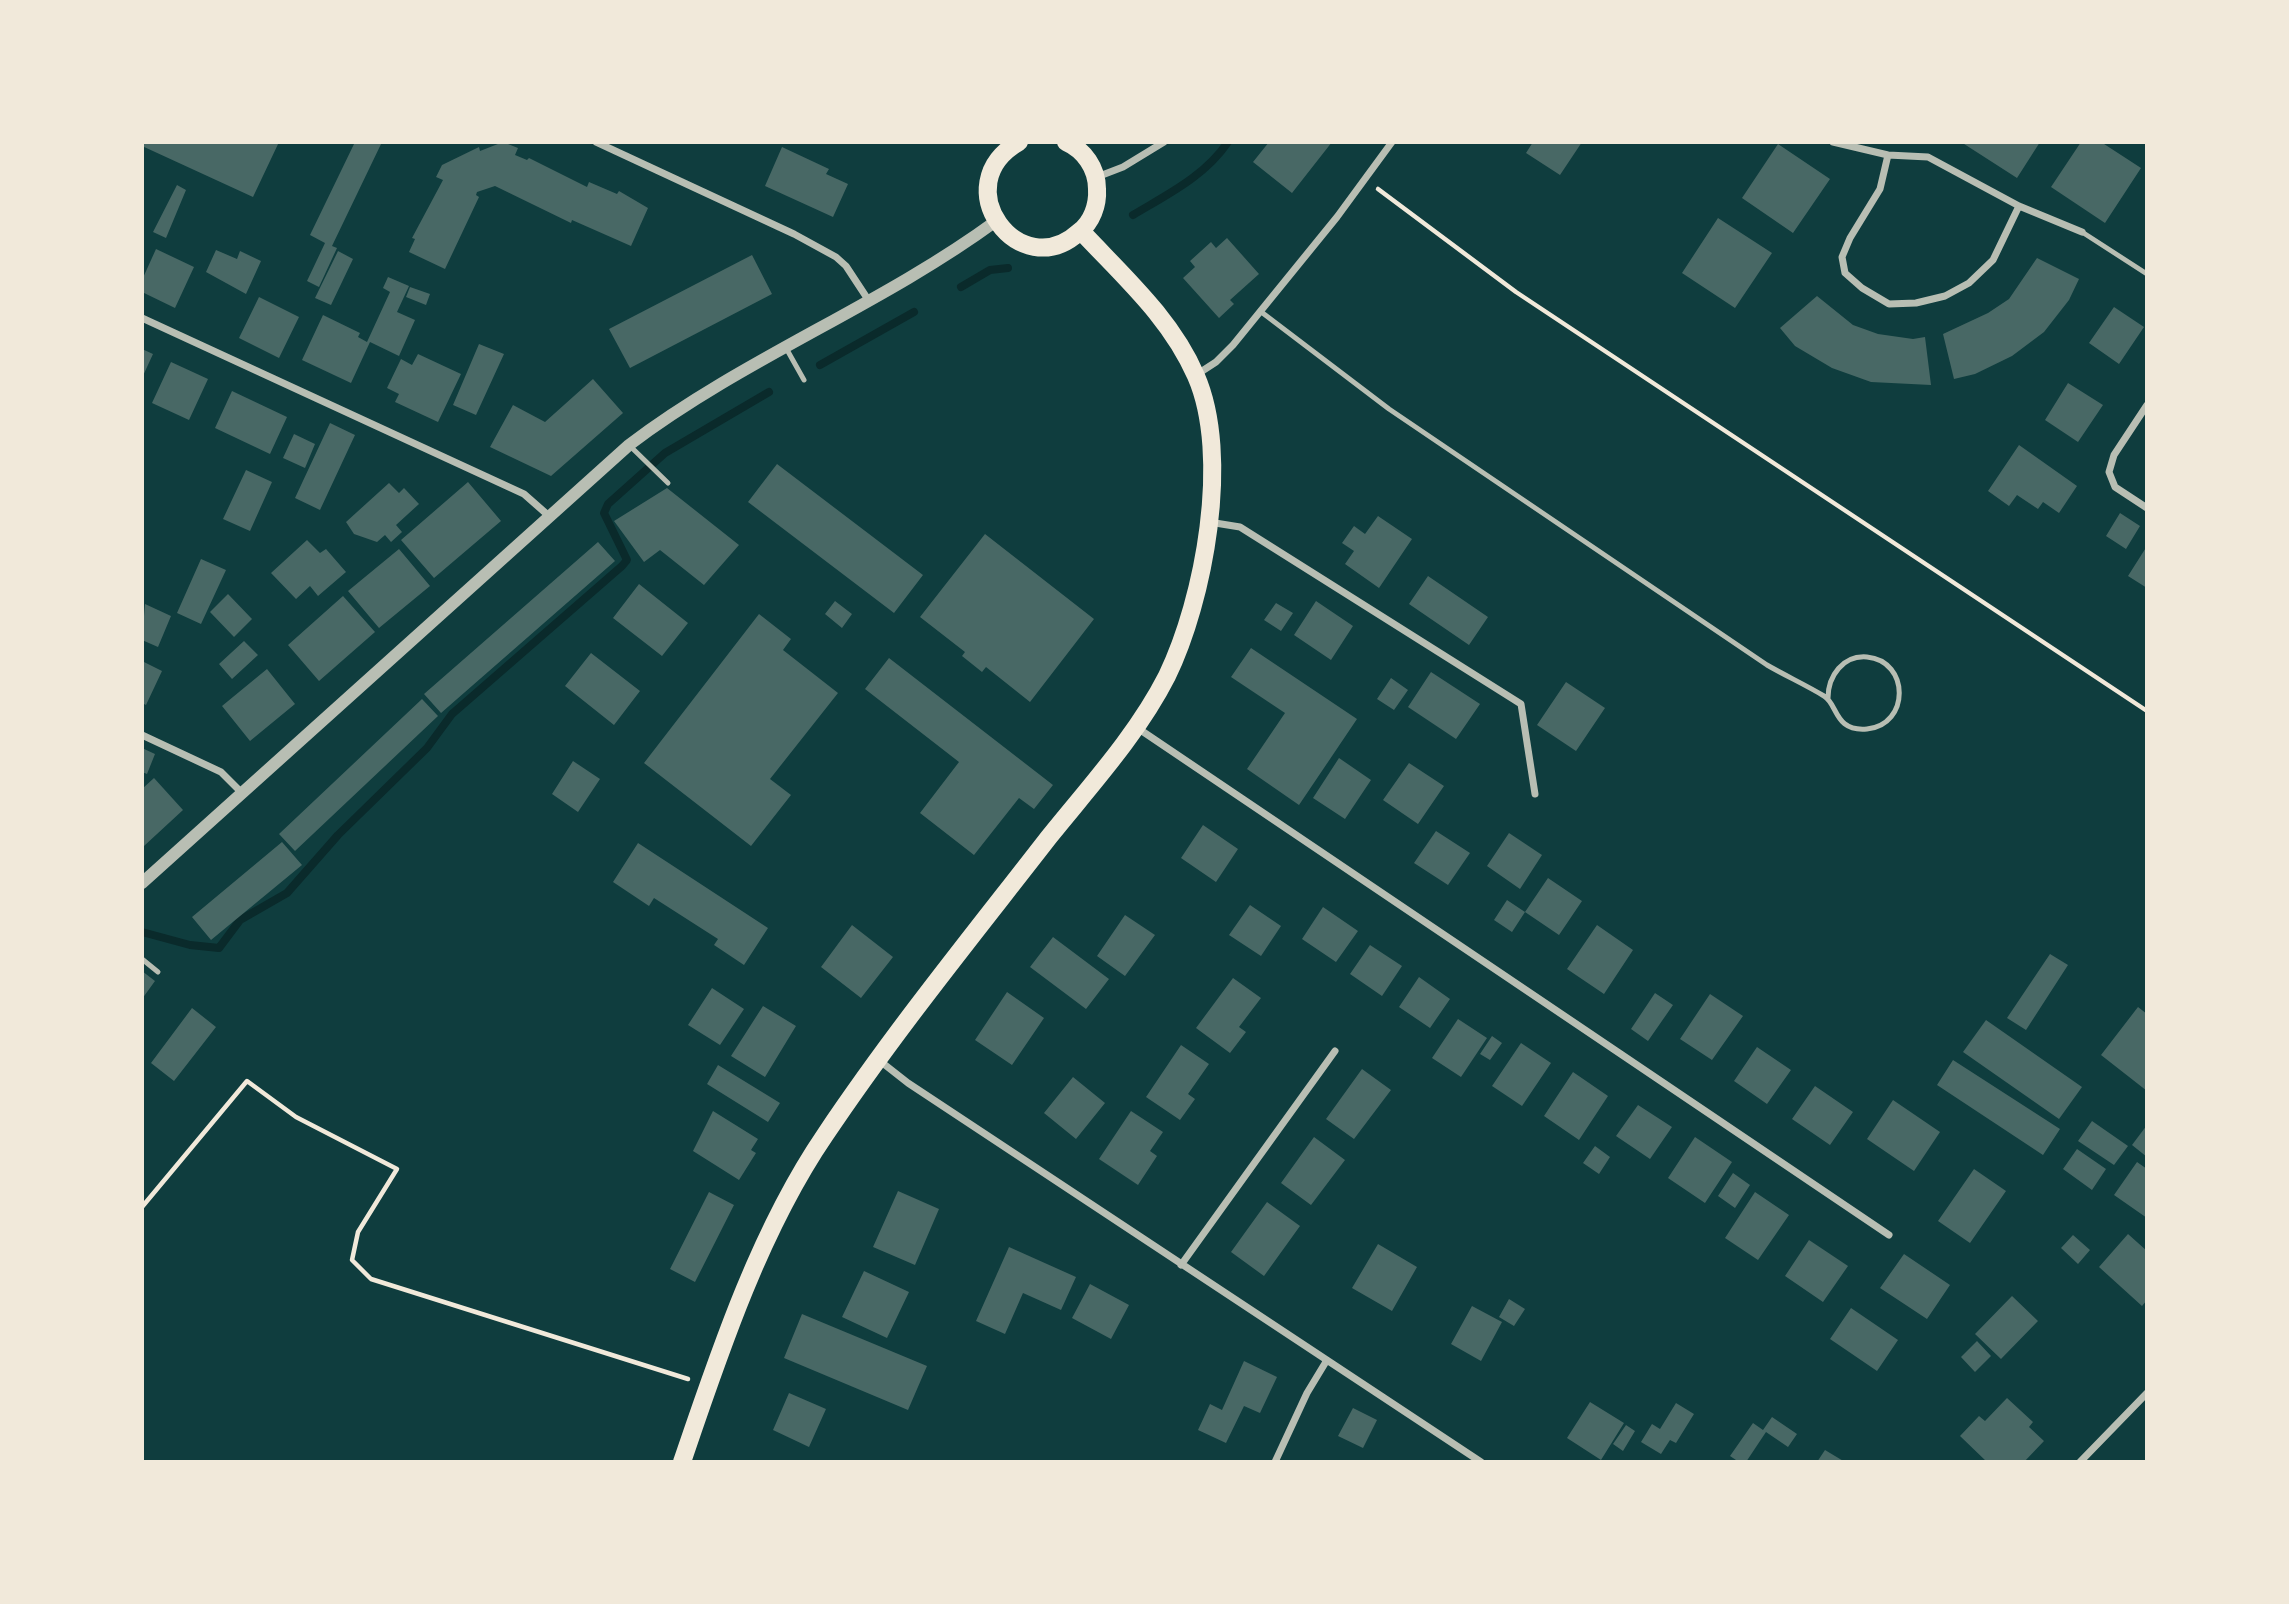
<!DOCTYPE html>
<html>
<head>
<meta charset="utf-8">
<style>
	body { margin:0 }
	#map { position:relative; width:2289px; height:1604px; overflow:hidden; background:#0f3d3e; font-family:"DejaVu Sans",sans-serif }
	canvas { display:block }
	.frame { position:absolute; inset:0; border:144px solid #f1e9da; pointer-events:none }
</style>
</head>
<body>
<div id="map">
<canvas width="2289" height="1604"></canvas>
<div class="frame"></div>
</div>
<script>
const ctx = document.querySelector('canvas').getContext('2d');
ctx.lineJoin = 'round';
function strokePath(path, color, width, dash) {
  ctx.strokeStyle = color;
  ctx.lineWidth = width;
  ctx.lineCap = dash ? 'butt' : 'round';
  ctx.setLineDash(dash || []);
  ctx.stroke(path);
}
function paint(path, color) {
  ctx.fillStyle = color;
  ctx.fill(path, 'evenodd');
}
const stream = new Path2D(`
	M1133 215C1168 194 1205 176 1228 142
	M961 287 990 270 1008 268
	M820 365 914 312
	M142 932 190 945 219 948 240 920 287 893 338 835 427 748 452 714 622 566 627 560 604 513 608 504 665 453 769 392`);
const building = new Path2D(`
	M142 142H279L253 197 142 146Z
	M355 142H382L332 246 337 248 319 287 307 281 325 243 310 235Z
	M503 142 518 148 515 155 527 160 529 158 587 187 589 182 617 194 619 191 648 208 631 246 572 220 571 223 495 186 477 192 476 195 479 197 445 269 409 252 415 239 412 238 443 180 436 177 442 165 479 147 480 151Z
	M1269 142H1332L1292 193 1253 162Z
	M1533 142H1582L1560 175 1526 153Z
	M1961 142H2040L2017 178Z
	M2081 142H2101L2141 168 2105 223 2051 187Z
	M1778 144 1830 179 1793 233 1742 198Z
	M782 147 829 169 826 174 848 184 833 217 765 186Z
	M177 185 186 190 166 238 153 232Z
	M1718 218 1772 253 1735 308 1682 273Z
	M1227 238 1259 274 1230 300 1234 304 1219 318 1183 278 1195 267 1190 261 1211 242 1216 248Z
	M156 249 194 267 175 308 142 292V280Z
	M216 250 237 259 240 251 261 261 246 294 206 272Z
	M338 251 353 259 331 305 315 298Z
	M752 255 772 294 630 368 609 329Z
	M2037 258 2079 279 2069 300 2044 332 2012 356 1975 374 1954 379 1943 334 1988 313 2009 299Z
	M388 277 409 286 397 312 415 320 399 356 370 342 351 383 302 360 323 315 360 333 358 337 367 342 390 292 383 288Z
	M410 287 430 294 426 305 406 297Z
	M1817 296 1853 325 1878 334 1913 339 1925 337 1931 385 1871 382 1832 368 1795 346 1780 328Z
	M259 297 299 317 279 358 239 338Z
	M2114 307 2144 327 2119 364 2089 343Z
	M479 344 504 354 476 415 453 405Z
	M142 349 153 354 142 378Z
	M418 354 461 374 438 422 395 402 399 394 387 388 401 359 412 365Z
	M171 362 208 379 189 420 152 403Z
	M593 379 623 413 551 476 490 447 513 405 545 422Z
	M2068 383 2103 405 2078 442 2045 420Z
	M232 391 287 417 270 454 215 428Z
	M330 423 355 435 320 510 295 498Z
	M294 434 315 444 305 468 283 458Z
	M2019 445 2077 486 2059 513 2043 502 2038 509 2017 495 2009 506 1988 491Z
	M777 464 923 575 894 613 748 502Z
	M246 470 272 482 250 531 223 519Z
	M468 482 501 521 434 578 401 540Z
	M389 483 399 493 404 488 419 504 396 525 402 532 391 542 385 535 377 542 354 534 346 522Z
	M667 488 739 545 704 585 660 550 644 562 614 521Z
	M2120 513 2140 526 2126 549 2106 536Z
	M1378 516 1412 539 1379 588 1345 564 1354 551 1342 543 1354 526 1365 534Z
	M985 534 1094 619 1030 702 986 667 982 672 962 656 965 652 920 617Z
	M307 540 320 553 326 549 346 572 318 596 310 586 296 599 271 573Z
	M598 542 615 561 441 713 424 694Z
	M2147 546V588L2128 576Z
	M399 549 430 586 379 628 348 591Z
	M201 559 226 570 201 624 177 613Z
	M1428 576 1488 617 1469 645 1409 604Z
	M639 584 688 623 662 656 613 618Z
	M228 594 252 619 234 637 210 612Z
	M343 596 375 632 319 681 288 645Z
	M835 601 852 614 842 628 825 614Z
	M1316 601 1353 626 1331 660 1294 635Z
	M1276 603 1293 613 1281 631 1264 620Z
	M145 604 171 616 158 647 142 640Z
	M759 614 791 639 783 650 838 693 770 779 791 795 751 846 644 763Z
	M244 641 258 655 232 679 219 664Z
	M1251 648 1357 719 1299 805 1247 769 1285 713 1231 677Z
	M591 653 640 691 614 725 565 686Z
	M889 658 1053 785 1034 809 1019 798 974 855 920 813 959 762 865 689Z
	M142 661 162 671 146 705 142 703Z
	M267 669 295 704 250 741 222 706Z
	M1431 672 1480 704 1456 739 1408 707Z
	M1391 678 1408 690 1394 710 1377 699Z
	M1566 682 1605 708 1576 751 1537 725Z
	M422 699 438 716 295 851 279 834Z
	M142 748 155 754 147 774 142 772Z
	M1339 758 1371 780 1345 819 1313 798Z
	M573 761 600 779 578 812 552 794Z
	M1409 763 1444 786 1418 824 1383 800Z
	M154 778 183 810 144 846 142 789Z
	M1203 825 1238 849 1216 882 1181 858Z
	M1436 831 1470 853 1448 885 1414 863Z
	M1509 833 1542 855 1520 889 1487 866Z
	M282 842 302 865 211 940 192 917Z
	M638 843 768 928 744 965 714 945 718 939 654 898 649 906 613 882Z
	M1548 878 1582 901 1559 935 1525 912Z
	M1507 900 1525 912 1512 932 1494 920Z
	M1250 905 1281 926 1261 956 1229 935Z
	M1323 907 1358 931 1336 962 1302 939Z
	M1125 915 1155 935 1125 976 1097 956Z
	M852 925 893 957 861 998 821 967Z
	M1597 925 1633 950 1604 994 1567 969Z
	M1053 937 1109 979 1086 1009 1030 967Z
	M1370 945 1402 966 1382 996 1350 974Z
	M2050 954 2068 965 2026 1030 2007 1018Z
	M142 971 155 981 142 999Z
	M1419 977 1450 999 1430 1028 1399 1007Z
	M1233 978 1261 998 1239 1027 1246 1032 1230 1053 1196 1028Z
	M712 988 744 1009 720 1045 688 1025Z
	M1007 992 1044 1018 1012 1065 975 1040Z
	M1655 993 1673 1005 1648 1041 1631 1029Z
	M1710 994 1743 1016 1712 1060 1680 1039Z
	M763 1006 796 1026 765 1077 731 1056Z
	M2138 1007 2147 1014V1091L2101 1055Z
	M192 1008 216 1027 174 1081 151 1063Z
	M1458 1019 1487 1038 1461 1077 1432 1058Z
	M1986 1020 2082 1087 2059 1119 1963 1052Z
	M1492 1036 1502 1043 1490 1060 1480 1054Z
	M1521 1043 1551 1063 1522 1106 1492 1086Z
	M1181 1045 1209 1064 1188 1094 1195 1099 1180 1120 1146 1097Z
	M1757 1047 1791 1070 1767 1104 1734 1081Z
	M1953 1060 2060 1129 2043 1155 1937 1085Z
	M718 1065 780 1103 768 1122 707 1084Z
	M1362 1069 1391 1090 1354 1139 1326 1119Z
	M1573 1072 1608 1096 1579 1140 1544 1116Z
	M1073 1077 1105 1103 1076 1139 1044 1113Z
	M1815 1086 1853 1112 1830 1145 1792 1119Z
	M1893 1100 1940 1132 1914 1171 1867 1139Z
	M1638 1105 1672 1127 1650 1159 1616 1136Z
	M713 1111 758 1139 751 1150 756 1153 739 1180 693 1151Z
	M1131 1111 1163 1132 1150 1151 1157 1156 1138 1185 1099 1159Z
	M2092 1121 2128 1146 2114 1165 2078 1141Z
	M2147 1125V1157L2132 1145Z
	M1314 1137 1345 1160 1311 1205 1281 1183Z
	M1695 1137 1732 1162 1705 1203 1668 1178Z
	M1595 1146 1610 1157 1599 1174 1583 1163Z
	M2077 1149 2106 1169 2092 1190 2063 1169Z
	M2137 1162 2147 1169V1218L2114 1195Z
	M1974 1169 2006 1191 1970 1243 1938 1221Z
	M1733 1173 1750 1185 1735 1208 1718 1196Z
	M898 1191 939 1209 915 1265 873 1247Z
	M709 1192 734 1205 695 1282 670 1269Z
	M1755 1192 1789 1215 1758 1260 1725 1238Z
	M1267 1202 1300 1226 1264 1276 1231 1252Z
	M2128 1234 2147 1251V1300L2142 1306 2099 1267Z
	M2073 1235 2090 1250 2078 1264 2061 1248Z
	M1809 1240 1848 1266 1823 1302 1785 1276Z
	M1378 1244 1417 1267 1392 1311 1352 1288Z
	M1009 1247 1076 1277 1061 1310 1023 1293 1005 1334 976 1321Z
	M1904 1254 1950 1285 1927 1319 1880 1288Z
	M864 1271 909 1292 887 1338 842 1317Z
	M1090 1284 1129 1305 1111 1339 1072 1318Z
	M2012 1296 2038 1321 2001 1359 1975 1334Z
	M1509 1299 1525 1309 1514 1326 1499 1317Z
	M1472 1306 1502 1322 1481 1361 1451 1344Z
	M1851 1308 1898 1340 1877 1371 1830 1339Z
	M802 1314 927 1366 908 1410 784 1358Z
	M1977 1341 1991 1356 1975 1372 1961 1357Z
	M1244 1361 1277 1377 1260 1413 1244 1406 1226 1443 1198 1430 1210 1404 1222 1410Z
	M789 1393 826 1409 809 1447 773 1430Z
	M2007 1398 2033 1422 2029 1427 2044 1441 2024 1462H1987L1960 1436 1979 1416 1985 1421Z
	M1590 1402 1624 1423 1601 1460 1567 1438Z
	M1676 1403 1694 1414 1676 1443 1670 1440 1661 1454 1641 1442 1652 1424 1660 1429Z
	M1353 1408 1377 1420 1363 1448 1338 1436Z
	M1772 1417 1797 1434 1788 1447 1766 1432 1746 1462H1739L1730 1456 1753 1423 1763 1430Z
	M1626 1425 1635 1431 1623 1451 1613 1444Z
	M1825 1450 1845 1462H1817Z`);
const path = new Path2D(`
	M1378 189 1516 292 2147 711
	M142 1207 247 1081 296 1117 397 1169 358 1232 352 1260 371 1279 688 1379`);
const service = new Path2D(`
	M2082 232 2147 274
	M1260 311 1389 409 1767 665C1786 676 1806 685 1824 696 1838 704 1834 732 1867 729 1910 725 1910 661 1867 657 1843 655 1828 676 1828 698
	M786 348 804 380
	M630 446 668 483
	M142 959 158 972`);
const minor = new Path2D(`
	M596 142 794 234 836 257 846 266 869 301
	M1833 142 1888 155 1928 157 2019 206 2082 232
	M1888 155 1880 189 1850 238 1842 257 1845 273 1862 288 1889 304 1916 303 1945 296 1969 283 1993 260 2019 206
	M1097 177 1123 167 1164 142
	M142 318 524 494 549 516
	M1196 375 1216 362 1233 345 1337 217 1392 142
	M2147 405 2114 455 2109 472 2115 487 2147 508
	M1209 522 1240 527 1521 704 1535 794
	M1136 727 1889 1235
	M142 735 221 772 242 793
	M880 1061 908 1083 1481 1462
	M1181 1265 1335 1051
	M1275 1462 1307 1393 1327 1360
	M2080 1462 2147 1393`);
const tertiary = new Path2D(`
	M142 883 629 445C744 358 880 306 996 221`);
const primary = new Path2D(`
	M1019 142C944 185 1020 286 1079 232 1092 222 1098 205 1097 189 1097 168 1084 150 1066 142
	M682 1462C719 1353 760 1230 825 1135 894 1032 973 935 1049 837 1090 786 1137 735 1167 676 1204 600 1231 456 1196 376 1171 318 1123 276 1081 231`);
strokePath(stream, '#0a2a2b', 8);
paint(building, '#486865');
strokePath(path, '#f1e9da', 4.5);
strokePath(service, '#b8beb3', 5);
strokePath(minor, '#b8beb3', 7);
strokePath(tertiary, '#b8beb3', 12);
strokePath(primary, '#f1e9da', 18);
</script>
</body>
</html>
